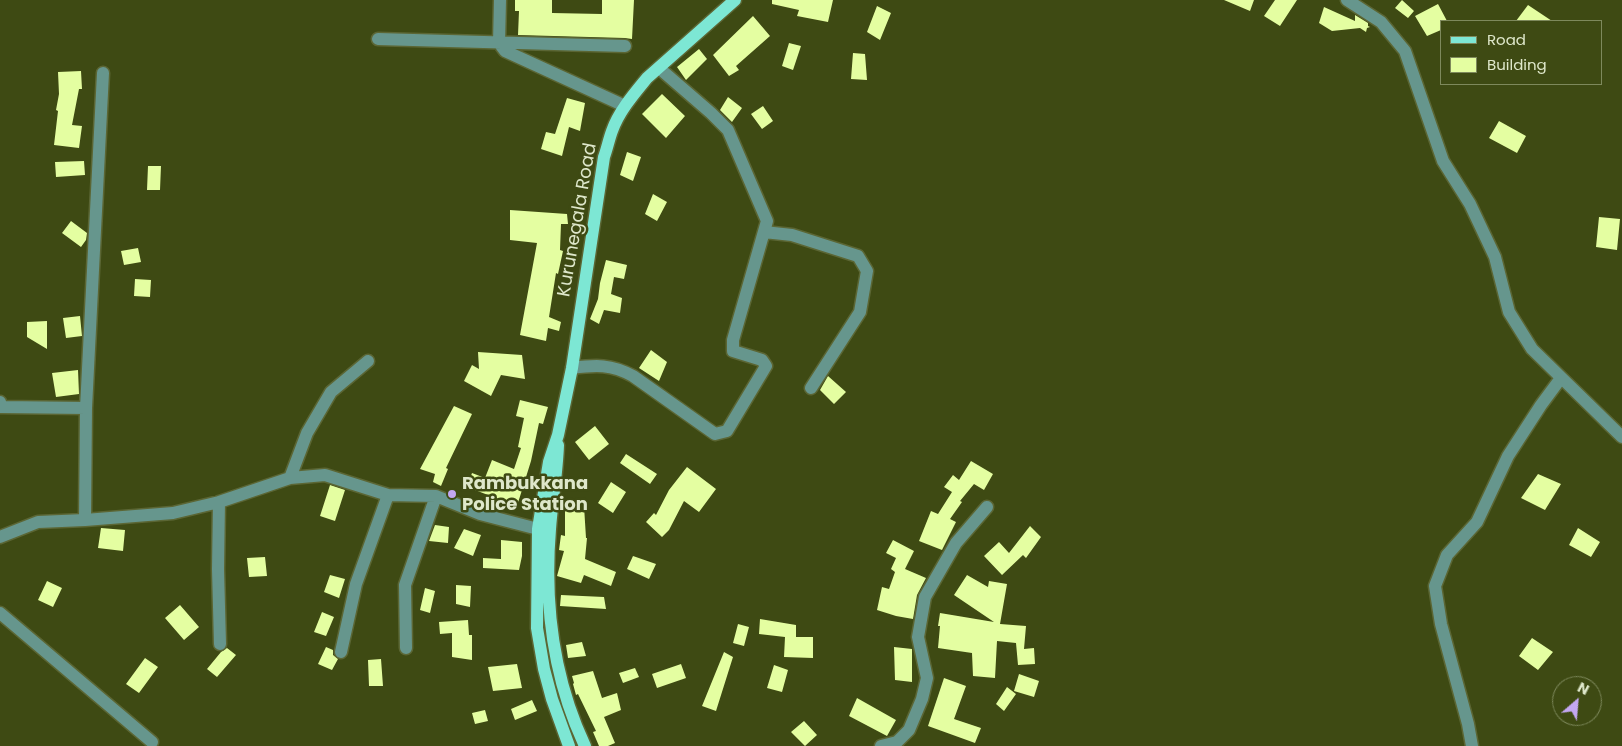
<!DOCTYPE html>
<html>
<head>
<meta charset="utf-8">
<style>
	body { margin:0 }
	#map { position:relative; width:1622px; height:746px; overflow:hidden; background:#3e4a13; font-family:Poppins,sans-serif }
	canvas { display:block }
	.legend { position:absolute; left:1440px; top:20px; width:162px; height:65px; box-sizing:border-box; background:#3e4a13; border:1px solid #7e895c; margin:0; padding:6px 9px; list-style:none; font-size:15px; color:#dee7ca }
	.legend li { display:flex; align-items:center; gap:10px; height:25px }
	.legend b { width:25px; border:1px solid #7e895c }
	.north { position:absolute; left:1552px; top:676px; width:50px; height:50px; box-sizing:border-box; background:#3e4a13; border:1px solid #7e895c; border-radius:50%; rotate:27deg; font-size:14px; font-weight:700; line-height:20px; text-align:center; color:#dee7ca }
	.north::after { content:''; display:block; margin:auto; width:18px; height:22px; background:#c3a7f2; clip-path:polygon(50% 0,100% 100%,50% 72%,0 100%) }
</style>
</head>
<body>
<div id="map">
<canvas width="1622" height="746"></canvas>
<ul class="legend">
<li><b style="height:6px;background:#7de7d4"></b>Road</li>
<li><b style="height:14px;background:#e4fea1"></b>Building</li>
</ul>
<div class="north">N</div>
</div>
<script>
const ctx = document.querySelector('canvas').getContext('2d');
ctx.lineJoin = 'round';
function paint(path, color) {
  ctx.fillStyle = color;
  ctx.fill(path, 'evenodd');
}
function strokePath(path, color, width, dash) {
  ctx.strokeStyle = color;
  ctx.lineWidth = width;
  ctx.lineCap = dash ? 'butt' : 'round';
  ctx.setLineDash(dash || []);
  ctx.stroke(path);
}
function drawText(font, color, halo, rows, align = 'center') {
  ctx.font = font + ' Poppins,sans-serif';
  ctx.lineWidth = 5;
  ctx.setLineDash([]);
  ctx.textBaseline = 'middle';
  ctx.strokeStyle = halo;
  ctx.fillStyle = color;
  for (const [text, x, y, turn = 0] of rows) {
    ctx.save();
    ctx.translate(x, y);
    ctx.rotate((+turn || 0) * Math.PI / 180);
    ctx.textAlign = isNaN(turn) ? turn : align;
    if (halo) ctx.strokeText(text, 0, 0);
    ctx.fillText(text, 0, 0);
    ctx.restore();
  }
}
const building = new Path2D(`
	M515 0H552V13L602 14V0H634L632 39 625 38 518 35 519 11H515Z
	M772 0H833L828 22 797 16 799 10 772 4Z
	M1224 0H1254L1250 11Z
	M1275 0H1297L1280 26 1264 16Z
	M1402 0 1414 11 1408 18 1395 8Z
	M1438 4 1447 21H1441V30L1427 36 1415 16Z
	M1528 5 1552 21H1516Z
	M877 6 891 13 880 40 867 32Z
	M1324 7 1355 21V15L1368 23V26L1370 27 1367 28 1366 32 1360 28 1332 31 1319 23Z
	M753 16 770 36 736 66 739 70 729 76 713 55Z
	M789 43 801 46 793 70 782 66Z
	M699 49 707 59 686 80 677 67Z
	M853 53 865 54 867 80 851 79Z
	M81 71 82 89H79L72 125 82 126 79 148 54 145 58 111 56 110 59 94 58 72Z
	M662 94 685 116 666 138 642 114Z
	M728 97 742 108 732 122 720 110Z
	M567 98 585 103 580 131 569 127 562 156 541 149 546 132 555 134Z
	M763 106 773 121 762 129 751 114Z
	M1499 121 1526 136 1517 153 1489 138Z
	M627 152 641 157 633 181 620 175Z
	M84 161 85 175 56 177 55 162Z
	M148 166H161L160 190H147Z
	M653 194 667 202 657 221 645 214Z
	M510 210 567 214 568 224H561L560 250 563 251 558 274 556 273 549 317 561 322 559 331 548 328 546 341 520 335 537 243 510 240Z
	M1599 217 1620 219 1617 250 1596 247Z
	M71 221 87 233 86 240 81 247 62 233Z
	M138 248 141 262 124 265 121 251Z
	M606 260 627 265 624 279 614 277 611 294 622 298 620 313 604 310 599 324 590 319 598 299 600 283Z
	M135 279 151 280 150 297 134 296Z
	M80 316 82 336 66 338 63 318Z
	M47 321V349L27 337V322Z
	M651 350 667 362 659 381 639 368Z
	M478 352 522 355 525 379 501 375 491 396 464 381 472 365 479 369Z
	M78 370 79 394 56 397 52 373Z
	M828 376 846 392 834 404 820 390Z
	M520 400 548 407 543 424 539 423 531 461 517 506 467 487 472 473 485 478 492 460 514 469 521 448 518 447 524 418 516 416Z
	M454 406 472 414 446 468 448 469 441 486 433 482 435 474 420 469Z
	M595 426 609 444 589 460 575 442Z
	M626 454 657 474 650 484 620 463Z
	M971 461 993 474 984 490 974 484 960 501 962 502 950 519 956 522 942 550 919 541 931 511 938 514 952 492 944 487 953 475 959 480Z
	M687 467 716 489 699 512 684 501 669 530 662 537 646 522 654 513 656 515 669 490Z
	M1538 474 1561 484 1545 510 1521 498Z
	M611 482 626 492 613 513 598 503Z
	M330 485 345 490 335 521 320 516Z
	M565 504 584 506 586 538H587L585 559 616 572 611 586 584 575 581 583 557 576 564 551 559 550 561 535 565 536Z
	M435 525 449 527 448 543 429 541Z
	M1030 526 1041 537 1026 558 1023 555 1002 575 984 556 999 542 1009 553Z
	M101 528 125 530 123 551 98 548Z
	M1578 528 1600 542 1591 557 1569 545Z
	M464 529 481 535 473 556 454 548Z
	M501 540 522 542V556L519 570 483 568V558L501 559Z
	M893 540 914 551 905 569 926 578 917 595 913 619 896 616 877 610 882 587 889 589 895 572 891 569 896 558 886 553Z
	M633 556 656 564 649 579 627 569Z
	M265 557 267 576 249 577 247 558Z
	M330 575 345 579 339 598 324 592Z
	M967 575 988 587 989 581 1007 584 1000 624 1026 626 1024 649 1034 648 1035 664 1018 665 1016 643 997 641 995 678 973 676 972 653 938 648 940 626H938L940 613 994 622 954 595Z
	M47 581 62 588 53 607 38 600Z
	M456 585 471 586 470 607 456 604Z
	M425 588 435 591 430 613 420 610Z
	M561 595 604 597 606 609 560 606Z
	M180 605 199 627 184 640 165 618Z
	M322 612 334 617 326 636 314 632Z
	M760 619 796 625V637H813V658L784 657 785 637 759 634Z
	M468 620 469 635H472V660L452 657V633L440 634 439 622Z
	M738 624 749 627 744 646 733 643Z
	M1532 638 1553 652 1538 670 1519 656Z
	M582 642 586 656 568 658 566 645Z
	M326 647 333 650V655L338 659 332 670 318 664Z
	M894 647 912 649V682L895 680Z
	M227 648 236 655 217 677 207 669 221 652Z
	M724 652 733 657 716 711 702 706Z
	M145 658 158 667 139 693 126 684Z
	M381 659 383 686H369L368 660Z
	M517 664 522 688 493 691 488 667Z
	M681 664 686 678 657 688 652 674Z
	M774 665 788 670 782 692 767 688Z
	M635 668 639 677 623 683 619 673Z
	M593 671 602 698 617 693 621 710 604 717 615 743 608 746H599L593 732 596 731 578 694 576 695 573 684 574 683 572 676Z
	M1019 674 1039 681 1034 697 1014 691Z
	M944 678 966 686 954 719 981 728 975 743 928 726Z
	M1007 687 1016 694 1004 711 996 704Z
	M857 698 896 720 887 736 849 716Z
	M532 700 537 711 515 720 511 709Z
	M485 710 488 721 475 724 472 713Z
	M804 721 817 735 805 746 791 732Z`);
const minor = new Path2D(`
	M500 0 499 43 505 51 625 106
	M1347 0 1381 22 1405 51 1443 161 1470 204 1495 257 1509 312 1532 349 1622 437
	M378 39 625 46
	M764 232 792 235 858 256 867 271 860 312 811 388
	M572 368C596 365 611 364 633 376L715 434 727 431 766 366 762 360 733 351V340L767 221 728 130 711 113 659 68
	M0 402 1 407 86 408
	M290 478 307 433 331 392 368 361
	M219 502 218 569 220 644
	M85 520 86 408 103 73
	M0 537 38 522 85 520 173 513 219 502 290 478 325 475 388 495 436 496 480 514 538 529 548 530
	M0 613 152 742
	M406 648 405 585 436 496
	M341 652 356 584 388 495
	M881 746 897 742 909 730 922 699 927 678 918 637 925 597 956 543 987 507
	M1472 746 1468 724 1441 624 1435 586 1447 555 1477 522 1508 456 1541 405 1561 378`);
const major = new Path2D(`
	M558 445C557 473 552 501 550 529 544 603 553 678 585 746
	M569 746 552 699 544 669 537 628 538 529 549 462 558 435 572 368 604 157C607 149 609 139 612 131 619 111 634 94 647 78L735 0`);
const markers = [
	[452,494,5,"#c3a7f2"]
];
const streetNames = [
	["Kurunegala Road",578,220,-80]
];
const poiNames = [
	["Rambukkana",462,484],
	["Police Station",462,505]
];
paint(building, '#e4fea1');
strokePath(minor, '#5b6634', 15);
strokePath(major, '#5b6634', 15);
strokePath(minor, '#66968d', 12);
strokePath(major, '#7de7d4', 12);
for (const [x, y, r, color] of markers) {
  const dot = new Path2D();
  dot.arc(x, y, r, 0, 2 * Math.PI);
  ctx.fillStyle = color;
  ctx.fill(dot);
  strokePath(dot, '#3e4a13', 2);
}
drawText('18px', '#dee7ca', '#3e4a13', streetNames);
drawText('bold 18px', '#dee7ca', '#3e4a13', poiNames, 'left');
</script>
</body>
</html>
